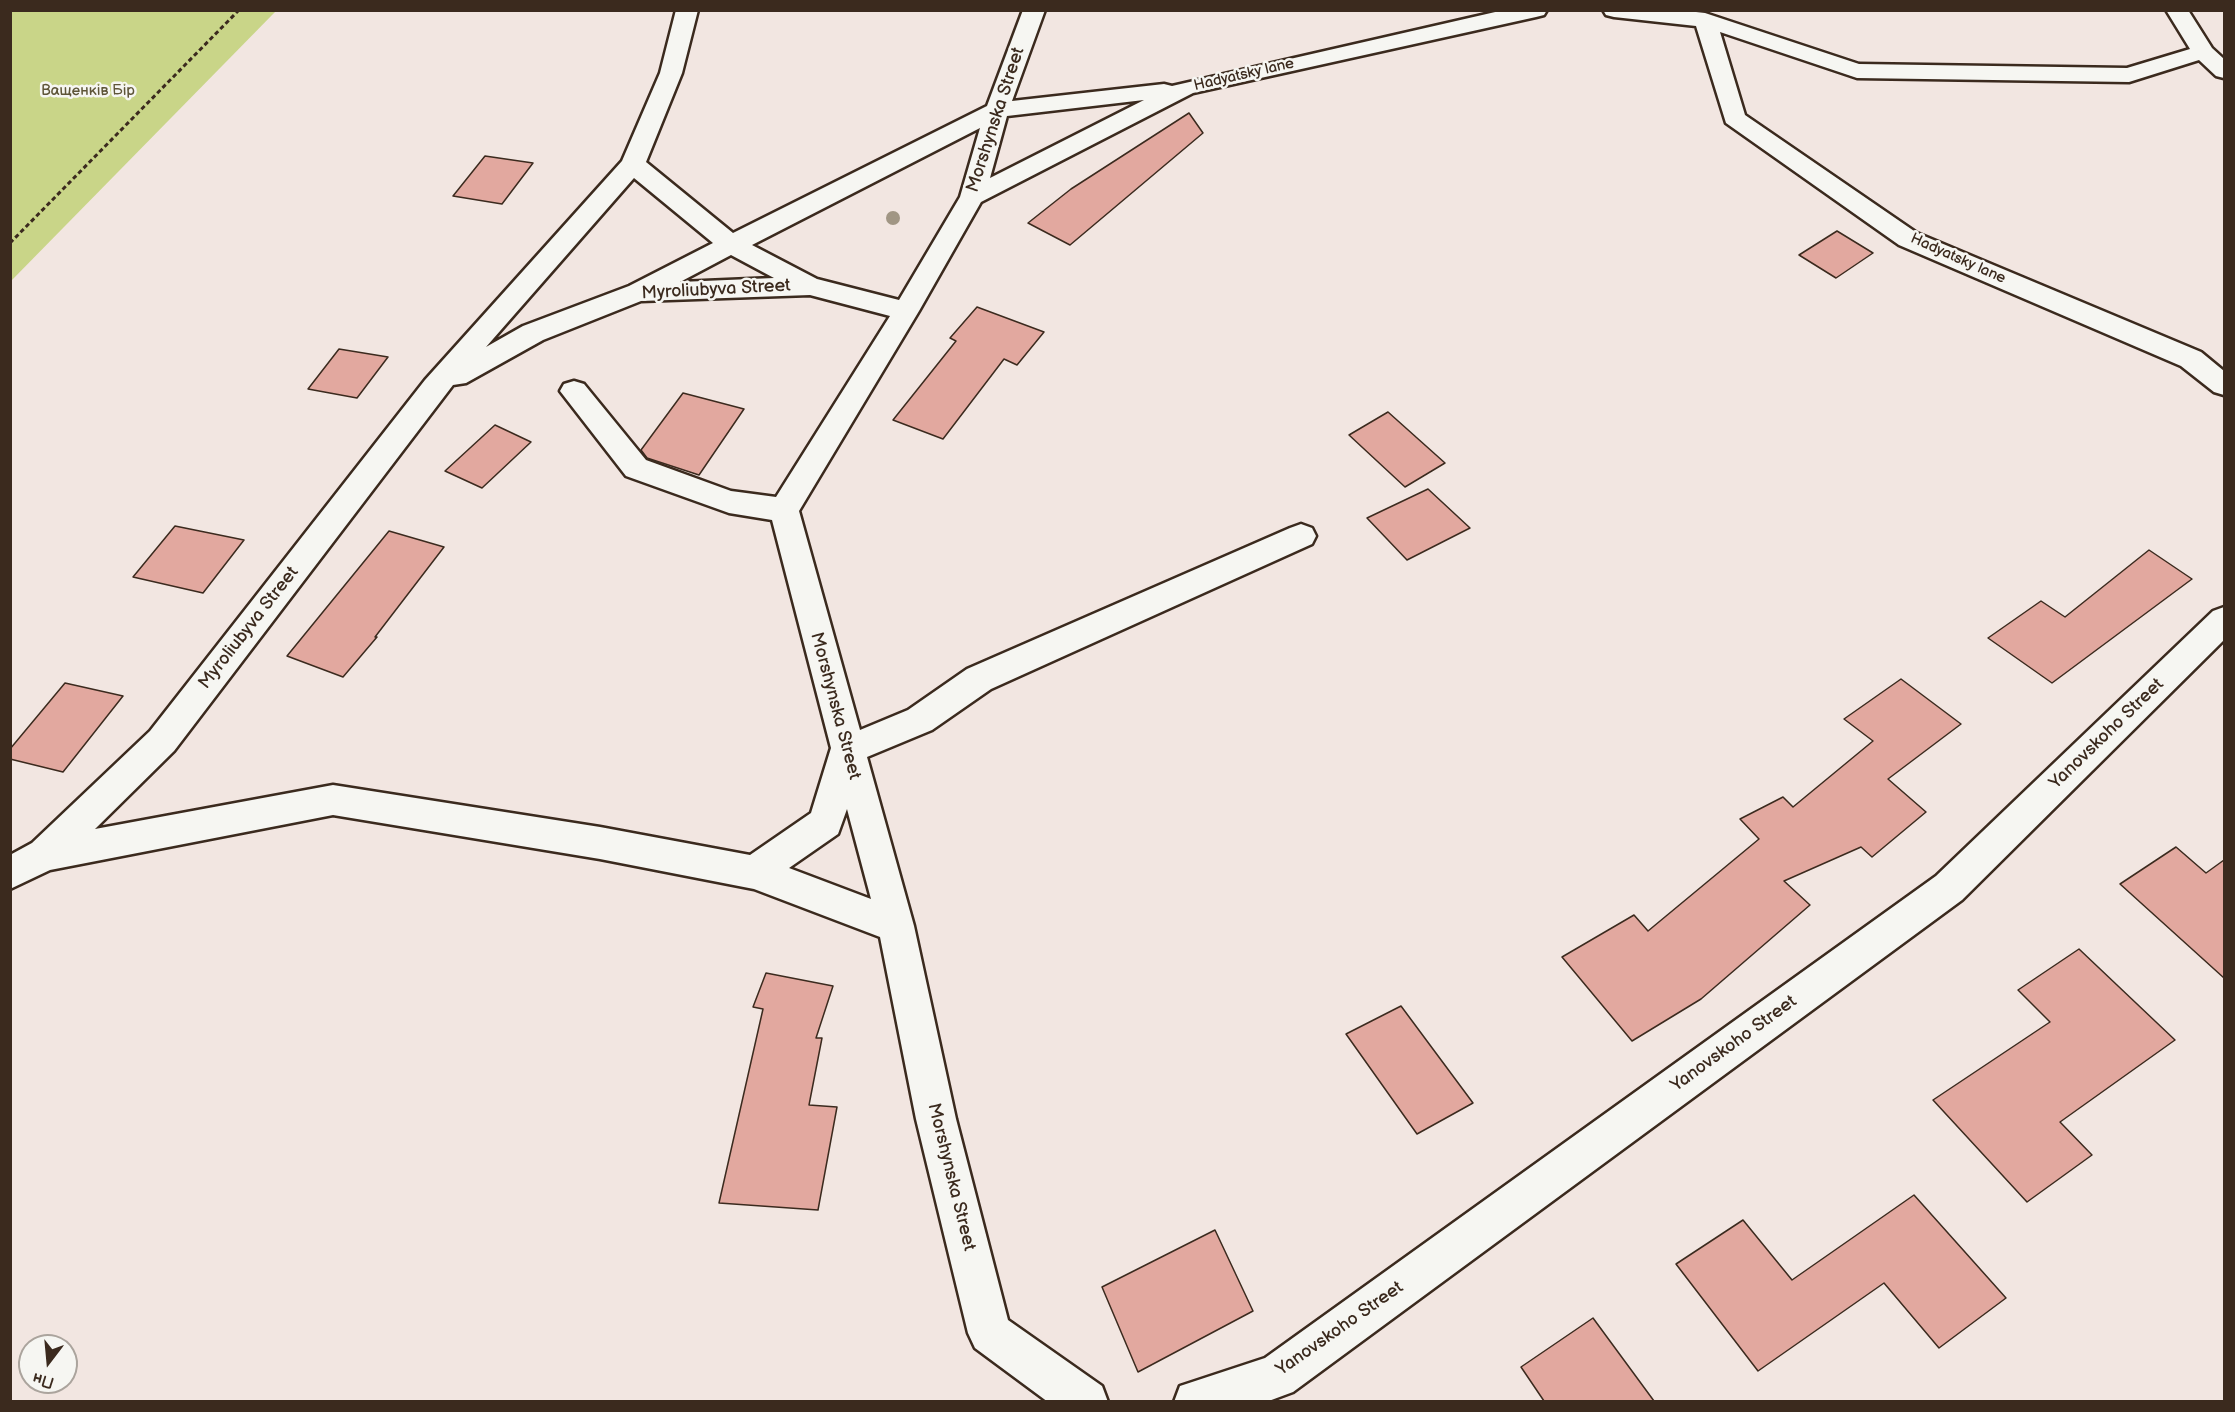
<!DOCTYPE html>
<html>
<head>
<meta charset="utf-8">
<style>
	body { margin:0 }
	#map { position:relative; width:2235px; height:1412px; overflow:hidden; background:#f2e6e1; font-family:"Balsamiq Sans",sans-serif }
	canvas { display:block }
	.frame { position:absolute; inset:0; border:12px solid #3b2a1e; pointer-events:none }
	.north { position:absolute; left:18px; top:1334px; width:60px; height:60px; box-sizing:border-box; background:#f6f6f2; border:2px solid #aba49d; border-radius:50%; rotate:196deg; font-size:16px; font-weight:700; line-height:24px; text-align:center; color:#3b2a1e }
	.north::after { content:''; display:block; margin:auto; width:21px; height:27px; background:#3b2a1e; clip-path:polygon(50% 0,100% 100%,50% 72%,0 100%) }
</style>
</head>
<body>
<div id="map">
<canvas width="2235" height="1412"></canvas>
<div class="frame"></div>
<div class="north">Пн</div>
</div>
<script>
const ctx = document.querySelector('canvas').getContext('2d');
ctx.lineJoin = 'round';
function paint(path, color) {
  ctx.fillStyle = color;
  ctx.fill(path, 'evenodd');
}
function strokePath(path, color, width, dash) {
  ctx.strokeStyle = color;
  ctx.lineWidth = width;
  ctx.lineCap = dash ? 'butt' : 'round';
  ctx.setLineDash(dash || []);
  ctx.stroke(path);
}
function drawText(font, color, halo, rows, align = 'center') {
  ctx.font = font + ' "Balsamiq Sans",sans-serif';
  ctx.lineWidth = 5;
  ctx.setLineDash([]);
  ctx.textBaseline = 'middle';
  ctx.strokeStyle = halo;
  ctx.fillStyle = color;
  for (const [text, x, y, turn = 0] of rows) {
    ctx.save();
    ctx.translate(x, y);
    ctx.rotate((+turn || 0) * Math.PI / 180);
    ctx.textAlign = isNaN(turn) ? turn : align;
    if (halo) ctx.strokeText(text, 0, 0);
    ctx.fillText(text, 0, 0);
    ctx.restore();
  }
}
const green = new Path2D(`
	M11 10 276 11 11 281 10 11Z`);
const building = new Path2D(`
	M1189 113 1203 133 1070 245 1028 223 1071 189Z
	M485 156 533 163 502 204 453 196Z
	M1837 231 1873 253 1836 278 1799 255Z
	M977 307 1044 332 1017 365 1004 359 943 439 893 420 956 341 950 338Z
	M339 349 388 357 357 398 308 389Z
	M683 393 744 409 699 475 647 458 641 450Z
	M1388 412 1445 463 1405 487 1349 435Z
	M495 425 531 442 482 488 445 471Z
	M1428 489 1470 528 1407 560 1367 518Z
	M175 526 244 540 203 593 133 577Z
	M389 531 444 547 375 637H377L343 677 287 656Z
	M2149 550 2192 579 2052 683 1988 638 2041 601 2065 617Z
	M1901 679 1961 724 1888 779 1926 812 1872 857 1861 847 1784 881 1810 905 1701 999 1632 1041 1562 957 1634 915 1648 931 1759 839 1740 819 1783 797 1793 807 1873 741 1844 719Z
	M65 683 123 696 63 772 10 759V749Z
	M2176 847 2206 873 2224 860V978L2120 884Z
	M2079 949 2175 1040 2060 1122 2092 1155 2027 1202 1933 1100 2050 1022 2018 990Z
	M766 973 833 986 816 1038H822L809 1105 837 1107 818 1210 719 1203 763 1009 753 1007Z
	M1401 1006 1473 1103 1417 1134 1346 1034Z
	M1914 1195 2006 1298 1939 1348 1884 1283 1758 1371 1676 1264 1743 1220 1792 1280Z
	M1215 1230 1253 1311 1138 1372 1102 1287Z
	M1593 1318 1654 1401H1544L1521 1367Z`);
const path = new Path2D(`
	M10 243 239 10`);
const minor = new Path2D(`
	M676 10H698L682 73 646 162 733 233 987 106 1023 10H1045L1012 101 1164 84 1172 86 1504 10H1547L1544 15 1536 17 1193 93 981 202 919 311 799 511 860 730 908 710 967 669 1290 528 1301 524 1312 528 1316 536 1312 544 991 689 932 730 867 757 914 926 956 1119 1008 1320 1102 1386 1108 1402H1048L975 1348 968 1333 916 1119 880 937 754 889 600 859 333 815 50 870 10 889V855L32 843 150 731 425 380 622 161 660 73ZM1144 100 990 178 1007 116ZM980 128 960 197 899 300 817 279 752 245ZM634 178 713 243 629 286 523 326 486 347ZM731 255 774 278 680 282ZM810 295 890 316 776 497 731 491 646 460 584 384 574 381 564 384 560 391 626 476 729 513 772 520 831 748 811 813 750 855 600 827 333 785 95 829 174 751 453 385 466 383 543 340 641 301ZM847 809 871 899 789 868 838 834Z
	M1603 10H1678L1705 13 1859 64 2127 68 2190 49 2166 10H2188L2212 48 2224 59V78L2216 76 2199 60 2129 82 1857 78 1720 32 1745 115 1917 233 2201 352 2224 371V395L2214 392 2181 366 1899 245 1726 123 1696 26 1614 17 1606 15Z
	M2224 607V640L1962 900 1293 1392 1266 1402H1174L1180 1386 1265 1358 1936 876 2213 611Z`);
const trees = [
	[893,218]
];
const farStreetnames = [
	["Hadyatsky lane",1244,75,-13],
	["Hadyatsky lane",1958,259,24]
];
const farParknames = [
	["Ващенків Бір",88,91]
];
const streetNames = [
	["Morshynska Street",996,120,-72],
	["Myroliubyva Street",716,290,-3],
	["Myroliubyva Street",249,628,-52],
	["Morshynska Street",835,706,75],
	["Yanovskoho Street",2107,734,-44],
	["Yanovskoho Street",1734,1044,-36],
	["Morshynska Street",951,1177,76],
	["Yanovskoho Street",1340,1329,-35]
];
paint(green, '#c9d588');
paint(building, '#e2a89f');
strokePath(building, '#3b2a1e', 1.5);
strokePath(minor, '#3b2a1e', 5);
strokePath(path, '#3b2a1e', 3, [4.5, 3]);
paint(minor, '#f6f6f2');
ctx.fillStyle = '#a19684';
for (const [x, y] of trees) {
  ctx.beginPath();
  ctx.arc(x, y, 7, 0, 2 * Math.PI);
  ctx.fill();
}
drawText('15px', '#3b2a1e', '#f6f6f2', farStreetnames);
drawText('15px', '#5e5538', '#f6f6f2', farParknames);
drawText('18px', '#3b2a1e', '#f6f6f2', streetNames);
</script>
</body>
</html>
